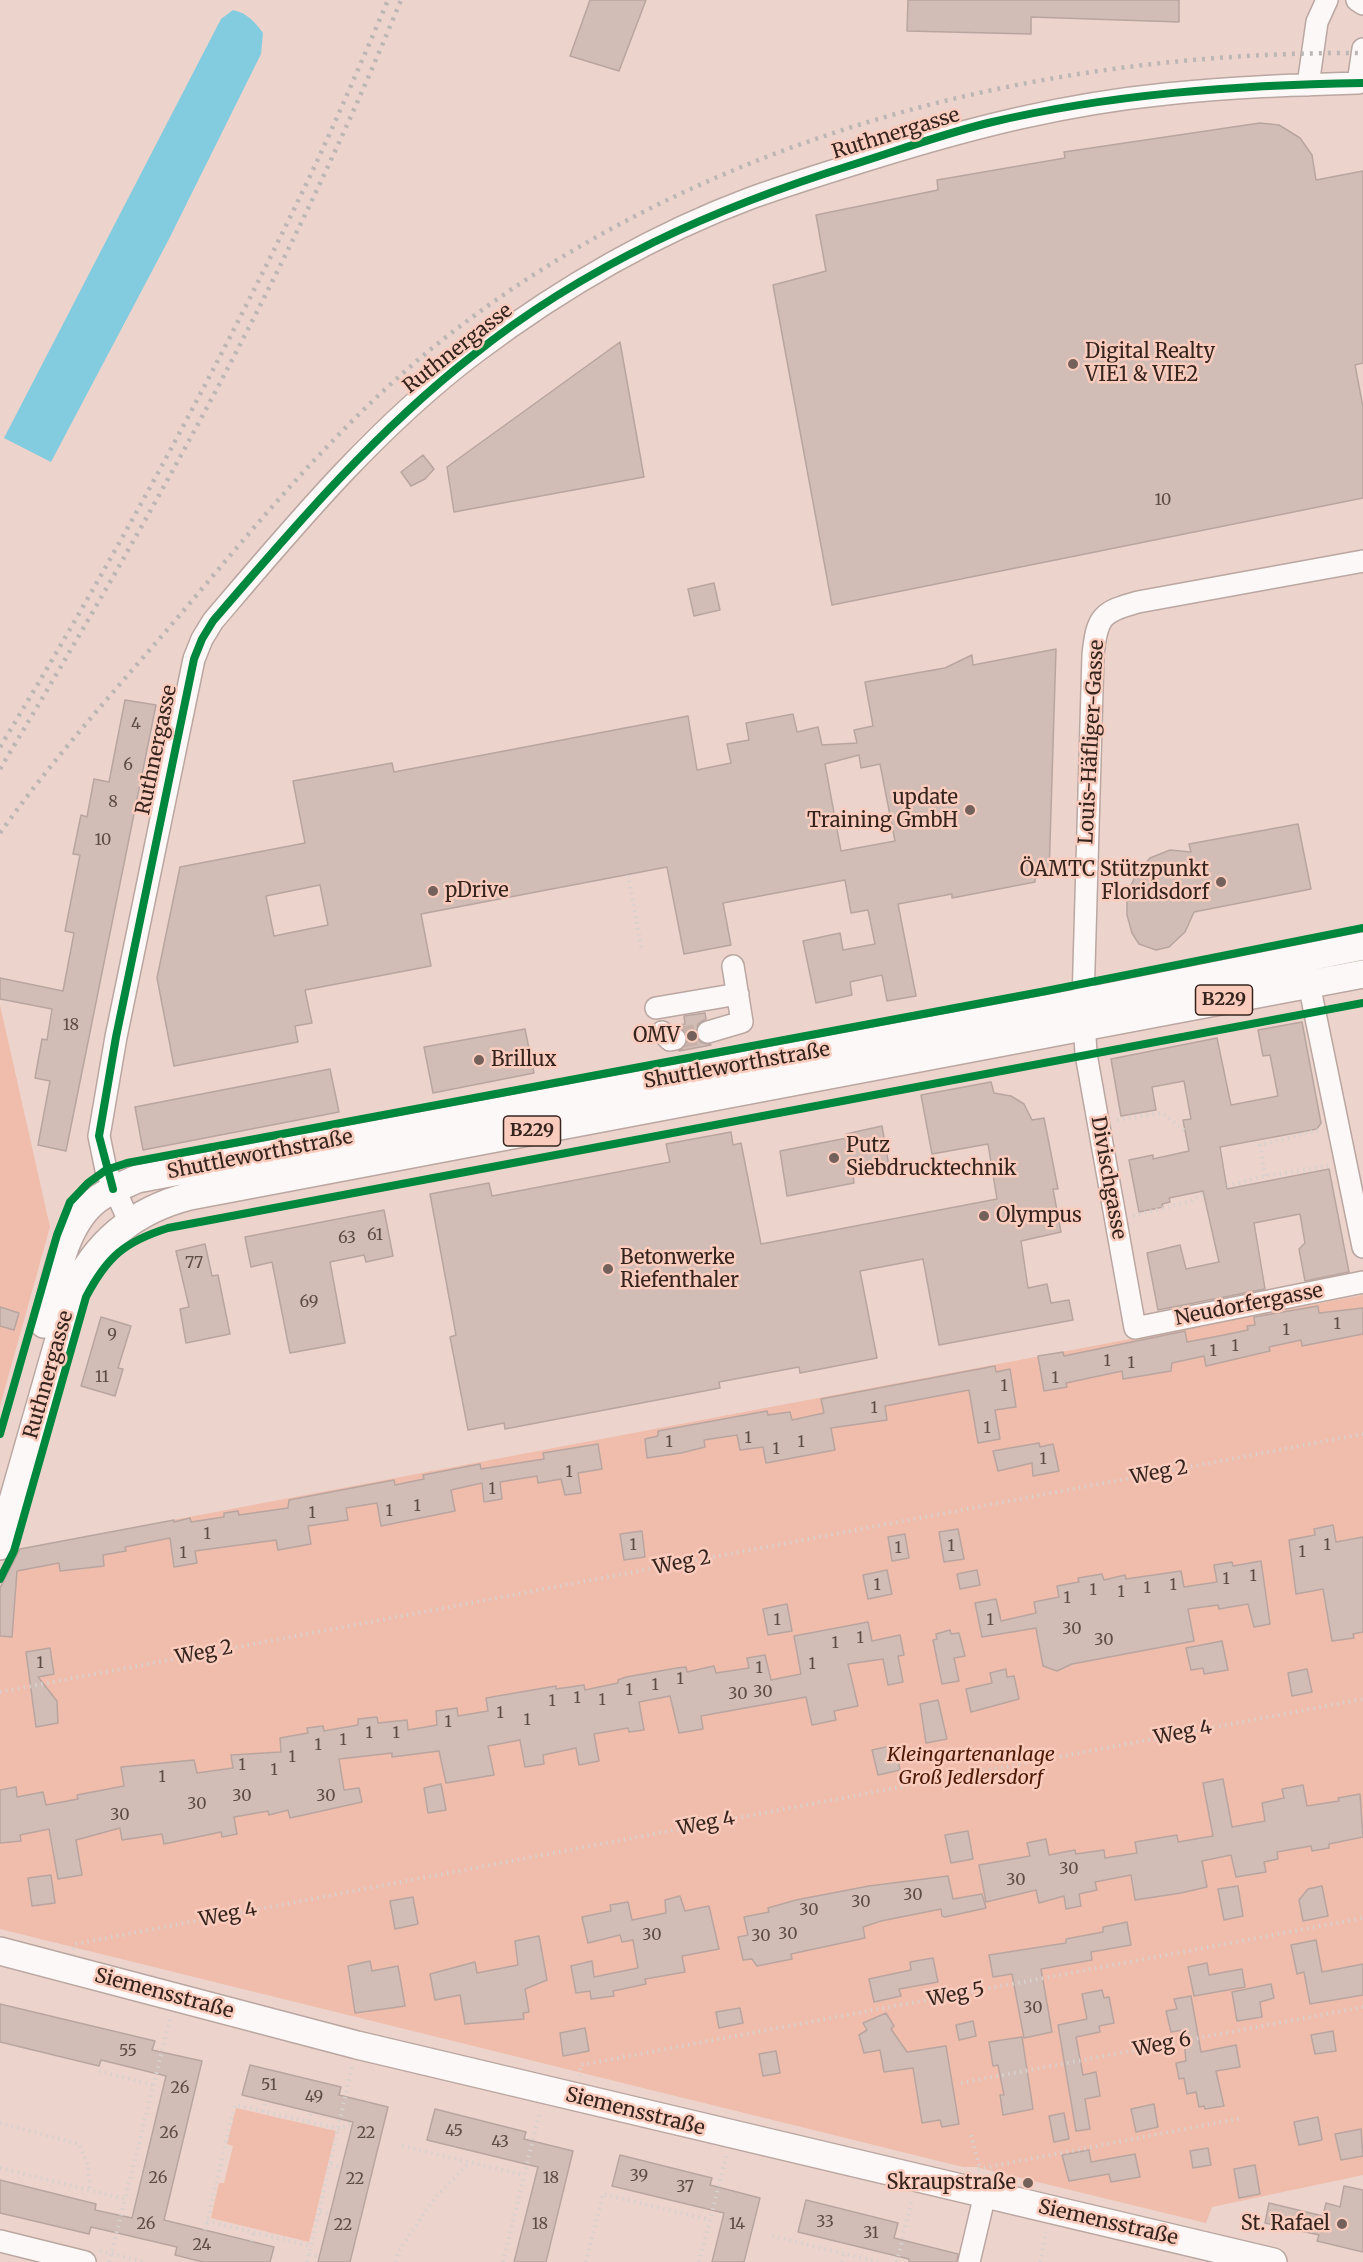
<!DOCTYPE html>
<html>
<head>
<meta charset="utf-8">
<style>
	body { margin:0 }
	canvas { display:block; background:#ecd3cb }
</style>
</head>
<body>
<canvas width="1363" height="2262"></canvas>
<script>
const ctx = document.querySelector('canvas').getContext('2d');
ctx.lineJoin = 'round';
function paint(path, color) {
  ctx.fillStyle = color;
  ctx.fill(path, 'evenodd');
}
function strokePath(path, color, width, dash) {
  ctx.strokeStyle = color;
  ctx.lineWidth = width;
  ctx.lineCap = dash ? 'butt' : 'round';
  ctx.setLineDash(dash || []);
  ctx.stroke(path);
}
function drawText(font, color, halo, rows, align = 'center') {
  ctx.font = font + ' Merriweather,serif';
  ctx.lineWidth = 5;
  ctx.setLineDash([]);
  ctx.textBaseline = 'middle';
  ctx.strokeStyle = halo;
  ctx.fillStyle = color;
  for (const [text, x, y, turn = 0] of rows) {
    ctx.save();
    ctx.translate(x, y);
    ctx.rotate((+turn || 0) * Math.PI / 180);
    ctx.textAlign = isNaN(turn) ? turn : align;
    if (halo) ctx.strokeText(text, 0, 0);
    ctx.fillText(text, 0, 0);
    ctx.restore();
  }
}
const green = new Path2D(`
	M0 1005 50 1227 0 1406Z
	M1363 1295V2175L1212 2207 1206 2223 976 2167H963L0 1929V1591L20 1549Z
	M236 2108 336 2131 309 2242 211 2218 219 2183H224L233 2146 227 2144Z`);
const water = new Path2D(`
	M233 10C247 13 255 22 263 33L261 54 169 239 51 462 4 438 221 19Z`);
const building = new Path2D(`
	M590 0H646L619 71 570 56Z
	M908 0H1179V22L1031 17V34L907 31Z
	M1260 123 1279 125 1300 138 1312 155 1316 180 1363 171V363L1355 365 1363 407V498L832 605 773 285 826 271 816 215 938 190 937 180 1065 158 1064 152Z
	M620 342 644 477 454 512 447 467Z
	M423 455 434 469 425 479 411 486 401 472Z
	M714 583 720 610 694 616 688 589Z
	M1056 649 1049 875 1035 878V882L952 898V894L898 904 916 996 887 1001 882 975 850 982 852 995 816 1003 803 941 840 933 843 950 875 944 868 910 851 913 845 880 723 903 731 945 684 954 667 867 421 914 431 966 305 990 312 1023 295 1026 298 1042 174 1066 157 978 180 867 305 843 293 781 392 763 394 772 688 716 697 770 731 763 727 744 749 740 746 723 793 714 797 732 818 727 822 745 857 743 854 730 873 726 865 682 945 668 972 655 973 665ZM859 755 861 768 880 764 895 841 841 851 825 764ZM320 885 328 925 274 936 266 896Z
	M125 700 156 705 66 1151 38 1145 50 1081 35 1078 42 1039 47 1040 52 1009 0 999V978L63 991 74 933 65 931 80 855 73 854 81 815 87 817 94 779 109 782Z
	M1298 824 1311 889 1194 912 1185 932 1169 947 1156 950 1139 944 1132 933 1127 915V895L1136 874 1150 858 1170 850 1191 852 1189 844Z
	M705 1013 706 1019 698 1024 696 1035 700 1042 711 1045 679 1051 687 1044 688 1037 684 1030 674 1026 685 1024 684 1016Z
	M1302 1022 1321 1123 1317 1129 1220 1147 1227 1189 1329 1169 1349 1272 1305 1281 1299 1249 1305 1243 1300 1214 1254 1223 1265 1289 1158 1310 1147 1253 1180 1245 1186 1269 1219 1262 1203 1191 1169 1198 1170 1202 1162 1204 1163 1207 1139 1212 1129 1160 1153 1155V1159L1189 1151 1183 1120 1191 1119 1184 1081 1152 1087 1156 1110 1121 1116 1111 1059 1217 1038 1231 1105 1278 1096 1270 1055 1263 1056 1258 1030Z
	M525 1029 534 1073 433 1093 424 1047Z
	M330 1069 339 1112 143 1150 135 1107Z
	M991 1082 994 1093 1011 1096 1024 1104 1032 1120 1044 1118 1058 1189H1053L1061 1232 1021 1241 1028 1288 1047 1284 1051 1303 1069 1300 1073 1320 939 1345 923 1259 860 1271 877 1358 800 1373 799 1367 719 1382 720 1388 505 1429 504 1423 468 1430 450 1337 456 1335 430 1194 489 1183 492 1196 670 1162 666 1144 731 1132 733 1145 741 1143 761 1244 997 1199 988 1144 932 1154 921 1095Z
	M882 1126 889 1166 853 1173 854 1183 787 1196 780 1151 847 1138 846 1134Z
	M384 1210 393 1256 366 1262 364 1255 330 1262 345 1343 290 1353 272 1262 251 1267 245 1237Z
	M205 1244 212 1276 218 1275 230 1334 186 1343 180 1309 189 1307 176 1251Z
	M1318 1306 1319 1313 1363 1308V1334L1302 1346 1301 1340 1269 1347 1270 1351 1206 1366 1204 1356 1172 1363 1171 1371 1123 1379 1122 1371 1066 1383 1067 1387 1044 1391 1038 1356 1063 1352 1064 1356 1185 1331 1187 1342 1219 1336 1248 1330 1247 1326 1255 1325 1254 1317Z
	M0 1307 19 1313 14 1330 0 1326Z
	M101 1317 131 1326 118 1368 123 1369 115 1396 81 1386Z
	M995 1366 996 1372 1010 1369 1016 1407 995 1410 1000 1439 978 1443 969 1390 885 1406 887 1420 831 1428 835 1450 766 1463 763 1447 740 1450 737 1435 704 1440 705 1447 681 1453 647 1458 645 1439 658 1436V1431L767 1411 768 1415 790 1412 792 1420 824 1413 821 1399Z
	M1039 1443 1040 1447 1053 1444 1059 1471 1033 1476 1032 1463 998 1471 993 1451Z
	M598 1444 602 1469 578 1473 581 1493 565 1495 561 1479 538 1483 537 1476 500 1482 502 1499 484 1502 482 1483 451 1490 455 1511 381 1526 377 1503 346 1508 348 1520 308 1526 311 1544 278 1550 276 1540 195 1551 197 1563 174 1567 170 1538 125 1547 126 1551 103 1555 104 1566 60 1571 59 1563 17 1571 12 1637 0 1636V1588L20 1549 174 1520V1522L190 1518 191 1522 224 1517V1513L238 1511 239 1515 288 1508 289 1500 394 1480 395 1485 424 1479 423 1475 480 1464 481 1469 544 1459 543 1453Z
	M1333 1525 1336 1542 1363 1537V1632L1353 1634 1354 1638 1332 1641 1323 1589 1296 1594 1289 1540 1315 1535 1314 1529Z
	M958 1529 964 1559 944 1562 939 1532Z
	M642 1531 645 1557 624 1560 620 1534Z
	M905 1534 909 1558 892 1561 888 1537Z
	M1261 1561 1270 1624 1254 1627 1248 1604 1219 1609 1218 1605 1188 1609 1194 1641 1072 1664 1057 1671 1043 1666 1036 1628 982 1637 975 1603 996 1599 1001 1621 1036 1613 1034 1602 1059 1597 1057 1586 1079 1582 1078 1578 1102 1574 1104 1580 1125 1575 1126 1579 1181 1571 1184 1587 1217 1582 1214 1565 1232 1562 1233 1566Z
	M887 1570 892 1594 868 1599 863 1575Z
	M977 1570 980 1585 960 1589 957 1574Z
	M787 1604 792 1631 768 1635 763 1609Z
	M868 1622 872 1641 900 1635 904 1655 898 1656 903 1682 888 1685 883 1659 848 1664 858 1706 834 1711 836 1720 812 1725 806 1697 701 1716 703 1729 679 1733 670 1696 639 1702 644 1730 629 1732 628 1728 594 1734 599 1761 579 1765 576 1748 543 1755 544 1764 525 1767 520 1740 488 1746 494 1775 446 1783 439 1751 392 1757V1753L339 1759 344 1790 359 1788 362 1802 290 1818 288 1810 269 1815 268 1811 234 1817 237 1834 222 1837 221 1832 164 1844 162 1834 122 1840 120 1828 76 1840 82 1875 58 1879 49 1829 20 1835 21 1841 0 1843V1790L16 1787 17 1797 43 1792 46 1805 78 1799 77 1795 124 1786 121 1767 194 1760 197 1773 233 1768 231 1755 281 1752 280 1738 308 1733 307 1728 323 1726 324 1731 358 1725V1719L377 1717 378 1723 407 1720 408 1730 437 1725 436 1711 457 1708 458 1716 488 1711 486 1698 556 1686V1689L584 1685 585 1690 618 1683V1680L626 1677 677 1668 686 1667 687 1672 714 1666 716 1673 749 1668 747 1658 765 1655 771 1680 801 1674 794 1636Z
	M950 1630 951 1634 959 1633 965 1656 954 1658 959 1681 942 1684 933 1640 937 1639 936 1634Z
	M1222 1641 1228 1670 1204 1674 1203 1668 1191 1670 1186 1648Z
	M50 1648 54 1674 38 1677 57 1701 58 1723 36 1727 26 1652Z
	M1006 1669 1007 1677 1014 1676 1019 1699 971 1712 966 1689 992 1683 990 1673Z
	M1307 1669 1312 1692 1292 1696 1288 1673Z
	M938 1700 947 1739 926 1743 920 1704Z
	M895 1745 900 1770 878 1775 872 1750Z
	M1223 1779 1232 1827 1265 1821 1262 1803 1284 1798 1282 1789 1303 1785 1307 1806 1339 1801 1338 1798 1360 1794 1363 1837 1329 1844V1848L1312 1851 1311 1846 1277 1852 1278 1859 1264 1862 1266 1872 1236 1877 1231 1855 1202 1861 1207 1887 1181 1893 1135 1900 1131 1875 1095 1882 1097 1890 1079 1894 1081 1906 1066 1909 1064 1896 1039 1903 1036 1890 986 1902 979 1865 1030 1856 1027 1843 1046 1839 1049 1855 1075 1850 1076 1854 1104 1850 1105 1858 1137 1853 1135 1842 1177 1835 1178 1842 1213 1836 1203 1783Z
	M441 1784 446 1810 428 1813 424 1788Z
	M968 1831 973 1859 951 1863 945 1835Z
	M51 1875 55 1903 32 1906 28 1878Z
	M948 1876 953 1899 982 1894 986 1908 945 1917 942 1916 941 1909 881 1921 863 1927 865 1938 791 1954 792 1959 757 1966 752 1959 743 1960 738 1937 748 1935 744 1917 769 1912 768 1908 796 1900 869 1886Z
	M1238 1886 1243 1916 1224 1920 1218 1889Z
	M1322 1886 1328 1916 1303 1921 1299 1900 1308 1889Z
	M680 1896 685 1911 709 1906 719 1949 682 1956 685 1972 645 1979 646 1984 613 1991 614 1996 591 1999 590 1991 576 1993 571 1966 592 1961 594 1977 638 1968 633 1940 622 1942 620 1935 588 1943 582 1917 611 1911 610 1905 628 1902 632 1920 666 1913 665 1900Z
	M413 1897 418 1924 395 1929 390 1901Z
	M1127 1922 1131 1945 1091 1952 1092 1960 1041 1969 1052 2032 1024 2038 1012 1974 993 1977 989 1955 1066 1943V1939L1103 1932V1927Z
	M539 1936 547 1980 525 1989 529 2012 523 2013 524 2019 465 2024 460 1995 435 2000 430 1974 475 1962 477 1973 518 1965 515 1941Z
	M1316 1940 1322 1972 1363 1964V1995L1310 2004 1304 1972 1297 1974 1291 1945Z
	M933 1958 938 1982 899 1989 901 1996 874 2002 869 1979 911 1970 910 1962Z
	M370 1961 372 1971 398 1966 405 2006 355 2013 348 1966Z
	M1207 1963 1209 1975 1242 1969 1245 1987 1194 1996 1188 1967Z
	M1271 1984 1274 1998 1260 2002 1262 2017 1237 2021 1232 1992Z
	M1102 1990 1104 1998 1109 1997 1114 2023 1099 2026 1100 2032 1076 2037 1083 2075 1096 2072 1100 2096 1085 2099 1090 2129 1076 2131 1058 2025 1087 2019 1082 1994Z
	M1191 1996 1201 2052 1236 2045 1240 2067 1216 2071 1224 2106 1205 2109 1204 2106 1199 2107 1196 2092 1187 2094 1184 2078 1179 2079 1176 2063 1186 2061 1183 2030 1171 2032 1166 2011 1177 2009 1174 1999Z
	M0 2004 155 2041 152 2050 202 2061 164 2220 274 2247 270 2262H203L175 2255 177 2247 113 2232 91 2227 89 2234 0 2213V2180L96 2204 95 2210 132 2218 166 2076 101 2060 99 2066 0 2042Z
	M740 2008 743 2023 719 2028 716 2012Z
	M886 2013 894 2026 891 2029 907 2052 946 2046 959 2124 942 2127 940 2120 922 2123 913 2068 884 2072 880 2050 864 2053 859 2035 867 2030 863 2023Z
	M973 2021 976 2036 959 2040 956 2025Z
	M585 2028 589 2051 563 2056 560 2033Z
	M1333 2031 1336 2051 1315 2054 1311 2035Z
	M1022 2037 1033 2109 1003 2115 1000 2095H1004L998 2065 993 2066 989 2042Z
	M776 2051 780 2073 763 2076 759 2054Z
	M250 2065 341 2087 339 2095 388 2107 350 2262H318L353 2122 242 2095Z
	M1154 2104 1158 2127 1136 2132 1131 2109Z
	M435 2109 526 2132 524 2139 573 2151 546 2262H514L538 2167 427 2140Z
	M1064 2113 1069 2139 1054 2142 1049 2116Z
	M1318 2117 1322 2140 1299 2145 1294 2122Z
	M1361 2129 1363 2156 1341 2160 1335 2134Z
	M1208 2148 1211 2165 1193 2168 1190 2151Z
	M1089 2150 1091 2162 1135 2154 1140 2177 1111 2182 1109 2174 1069 2181 1062 2155Z
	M620 2155 712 2178 710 2185 760 2198 744 2262H712L724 2213 612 2186Z
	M1255 2165 1260 2194 1239 2198 1234 2169Z
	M1344 2186 1363 2190V2252L1317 2241 1319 2235 1265 2223 1269 2203 1323 2216 1326 2203 1340 2207Z
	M806 2200 898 2223 894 2238 958 2254 957 2262H909V2259L798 2232Z`);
const minorTunnel = new Path2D(`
	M675 1039 708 1032`);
const path = new Path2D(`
	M628 875 642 951
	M1117 1120 1162 1113 1185 1131
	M1265 1176 1260 1145 1319 1130
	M1227 1186 1265 1176 1328 1166
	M1133 1216 1191 1201 1204 1194
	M0 1692 1363 1434
	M73 1949 75 1944 1363 1699
	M99 2071 153 2085
	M579 2076 581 2065 1363 1918
	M961 2083 1363 2007
	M263 2111 266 2101
	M308 2121 311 2112
	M0 2123 79 2144 88 2165 90 2190
	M971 2135 980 2168
	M402 2146 524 2175
	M331 2164 341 2168
	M0 2168 125 2199 170 2019
	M978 2169 1242 2118
	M320 2212 330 2214
	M207 2221 311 2246
	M205 2230 235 2105 340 2129 353 2122
	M772 2236 878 2262
	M251 2241 254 2232
	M100 2251 145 2262
	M309 2254 320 2257
	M109 2262 125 2199
	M307 2262 352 2067
	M396 2262 398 2252 434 2199 470 2162
	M503 2262 540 2111
	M586 2262 603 2194 710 2220
	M699 2262 727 2154
	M842 2262 844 2254
	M897 2262 912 2198
	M1040 2262 1046 2232`);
const minor = new Path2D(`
	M1357 0 1363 4
	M1308 85 1317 22 1327 0
	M1363 561 1138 602C1102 612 1097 616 1093 655L1083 1002 1086 1054 1135 1328 1363 1282
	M1309 984 1363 1247
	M656 1008 738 994
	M662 1032 670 1040 675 1039
	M708 1032 742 1022 733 966
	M129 1221 106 1170 99 1136 116 1037 194 659 202 639 213 621C294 526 375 428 476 352 560 289 652 235 751 198 793 183 835 170 877 157 974 127 1065 104 1166 94 1230 87 1294 85 1358 83L1363 49
	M0 2241 85 2262
	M969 2262 985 2194`);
const major = new Path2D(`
	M44 1324C56 1283 62 1224 99 1198 111 1190 124 1185 137 1179L1083 1002 1363 946
	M0 1546 72 1294C96 1241 135 1210 190 1196L1363 974
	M0 1951 357 2045 1273 2262`);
const rail = new Path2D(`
	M0 747C113 561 217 370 311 174 338 117 363 58 388 0
	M0 769C149 521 291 268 401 0
	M0 833C55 756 118 687 179 616 261 519 342 420 441 341 700 136 1037 51 1363 53`);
const cycleway = new Path2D(`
	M113 1189 99 1136 116 1037 194 659 202 639 213 621C294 527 374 433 472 356 585 265 717 207 855 164 899 150 943 134 988 123 1110 94 1237 85 1363 83
	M0 1434 57 1235 70 1202 88 1183 106 1170 127 1163 1046 991 1363 928
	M0 1579 14 1551 86 1297C107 1257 124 1242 168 1228L1363 1003`);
const markers = [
	[1073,364,6,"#75615b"],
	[970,810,6,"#75615b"],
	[1221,882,6,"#75615b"],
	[433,891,6,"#75615b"],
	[692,1036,6,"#75615b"],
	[479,1060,6,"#75615b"],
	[834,1158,6,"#75615b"],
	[984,1216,6,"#75615b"],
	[608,1269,6,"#75615b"],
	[1028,2183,6,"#75615b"],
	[1342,2224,6,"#75615b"]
];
const numberNames = [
	["10",1163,500],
	["4",136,724],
	["6",128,765],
	["8",113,802],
	["10",103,840],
	["18",71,1025],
	["61",375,1235],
	["63",347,1238],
	["77",194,1263],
	["69",309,1302],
	["1",1337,1324],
	["1",1286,1330],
	["9",112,1335],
	["1",1235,1346],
	["1",1213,1351],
	["1",1107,1361],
	["1",1131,1363],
	["11",102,1377],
	["1",1055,1378],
	["1",1004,1386],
	["1",874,1408],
	["1",987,1428],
	["1",748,1438],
	["1",669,1442],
	["1",801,1442],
	["1",776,1449],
	["1",1043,1459],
	["1",569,1472],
	["1",492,1489],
	["1",417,1506],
	["1",389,1511],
	["1",312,1513],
	["1",207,1534],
	["1",633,1545],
	["1",1327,1545],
	["1",951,1546],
	["1",898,1548],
	["1",1302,1552],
	["1",183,1553],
	["1",1253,1576],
	["1",1226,1579],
	["1",877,1585],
	["1",1173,1585],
	["1",1147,1588],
	["1",1093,1590],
	["1",1121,1592],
	["1",1067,1598],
	["1",777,1620],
	["1",990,1620],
	["30",1072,1629],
	["1",860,1638],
	["30",1104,1640],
	["1",835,1643],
	["1",40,1663],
	["1",812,1664],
	["1",759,1668],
	["1",680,1679],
	["1",655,1685],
	["1",629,1690],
	["30",763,1692],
	["30",738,1694],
	["1",577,1698],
	["1",602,1700],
	["1",552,1701],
	["1",500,1713],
	["1",527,1720],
	["1",448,1722],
	["1",369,1733],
	["1",396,1733],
	["1",343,1740],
	["1",318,1745],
	["1",292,1757],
	["1",242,1765],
	["1",274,1770],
	["1",162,1777],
	["30",242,1796],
	["30",326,1796],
	["30",197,1804],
	["30",120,1815],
	["30",1069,1869],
	["30",1016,1880],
	["30",913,1895],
	["30",861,1902],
	["30",809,1910],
	["30",788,1934],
	["30",652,1935],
	["30",761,1936],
	["30",1033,2008],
	["55",128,2051],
	["51",269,2085],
	["26",180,2088],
	["49",314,2097],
	["45",454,2131],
	["26",169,2133],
	["22",366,2133],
	["43",500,2142],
	["39",639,2176],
	["26",158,2178],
	["18",551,2178],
	["22",355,2179],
	["37",685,2187],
	["33",825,2222],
	["26",146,2224],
	["18",540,2224],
	["14",737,2224],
	["22",343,2225],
	["31",871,2233],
	["24",202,2245]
];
const shields = [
	[1224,1000,57],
	[532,1131,57]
];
const shieldNames = [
	["B229",1224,1000],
	["B229",532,1131]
];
const streetNames = [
	["Ruthnergasse",896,134,-17],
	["Ruthnergasse",458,349,-38],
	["Louis-Häfliger-Gasse",1092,742,-87],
	["Ruthnergasse",157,750,-78],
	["Shuttleworthstraße",737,1066,-10],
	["Shuttleworthstraße",260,1155,-11],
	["Divischgasse",1108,1178,80],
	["Neudorfergasse",1249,1305,-11],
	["Ruthnergasse",49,1375,-74],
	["Weg 2",1159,1473,-11],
	["Weg 2",682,1563,-11],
	["Weg 2",204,1653,-11],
	["Weg 4",1183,1733,-11],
	["Weg 4",706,1824,-11],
	["Weg 4",228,1915,-11],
	["Siemensstraße",164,1994,15],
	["Weg 5",956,1995,-11],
	["Weg 6",1162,2045,-11],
	["Siemensstraße",635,2112,14],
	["Siemensstraße",1108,2223,13]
];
const poiNames = [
	["Digital Realty",1085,352],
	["VIE1 & VIE2",1085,375],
	["update",958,798,"right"],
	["Training GmbH",958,821,"right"],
	["ÖAMTC Stützpunkt",1209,870,"right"],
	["Floridsdorf",1209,893,"right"],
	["pDrive",445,891],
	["OMV",680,1036,"right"],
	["Brillux",491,1060],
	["Putz",846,1146],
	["Siebdrucktechnik",846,1169],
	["Olympus",996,1216],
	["Betonwerke",620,1258],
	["Riefenthaler",620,1281],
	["Skraupstraße",1016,2183,"right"],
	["St. Rafael",1330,2224,"right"]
];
const parkNames = [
	["Kleingartenanlage",971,1755],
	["Groß Jedlersdorf",971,1778]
];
paint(green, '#f0bcab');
paint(water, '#83cbdf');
paint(building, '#d1bdb6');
strokePath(building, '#b9a59f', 1.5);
strokePath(minorTunnel, '#c7b0a8', 21, [21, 10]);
strokePath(minor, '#baa7a1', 24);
strokePath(major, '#baa7a1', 30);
strokePath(path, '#d8d1ce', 4, [1.5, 4.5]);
strokePath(minor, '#fcf8f7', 21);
strokePath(major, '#fcf8f7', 27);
strokePath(rail, '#bcb7b5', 4.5, [3, 6]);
strokePath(cycleway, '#00873e', 8);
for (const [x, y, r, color] of markers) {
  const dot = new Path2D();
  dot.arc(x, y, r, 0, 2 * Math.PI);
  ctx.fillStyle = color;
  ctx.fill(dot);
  strokePath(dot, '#faccbd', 2);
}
drawText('16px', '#5d4b45', null, numberNames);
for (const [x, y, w] of shields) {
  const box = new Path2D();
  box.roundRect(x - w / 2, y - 15, w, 30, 4.5);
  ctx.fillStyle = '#faccbd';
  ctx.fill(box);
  strokePath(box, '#35241e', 1.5);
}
drawText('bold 18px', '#35241e', null, shieldNames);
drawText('20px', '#35241e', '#faccbd', streetNames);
drawText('20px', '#35241e', '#faccbd', poiNames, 'left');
drawText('italic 20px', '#4d1905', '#faccbd', parkNames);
</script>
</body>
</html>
